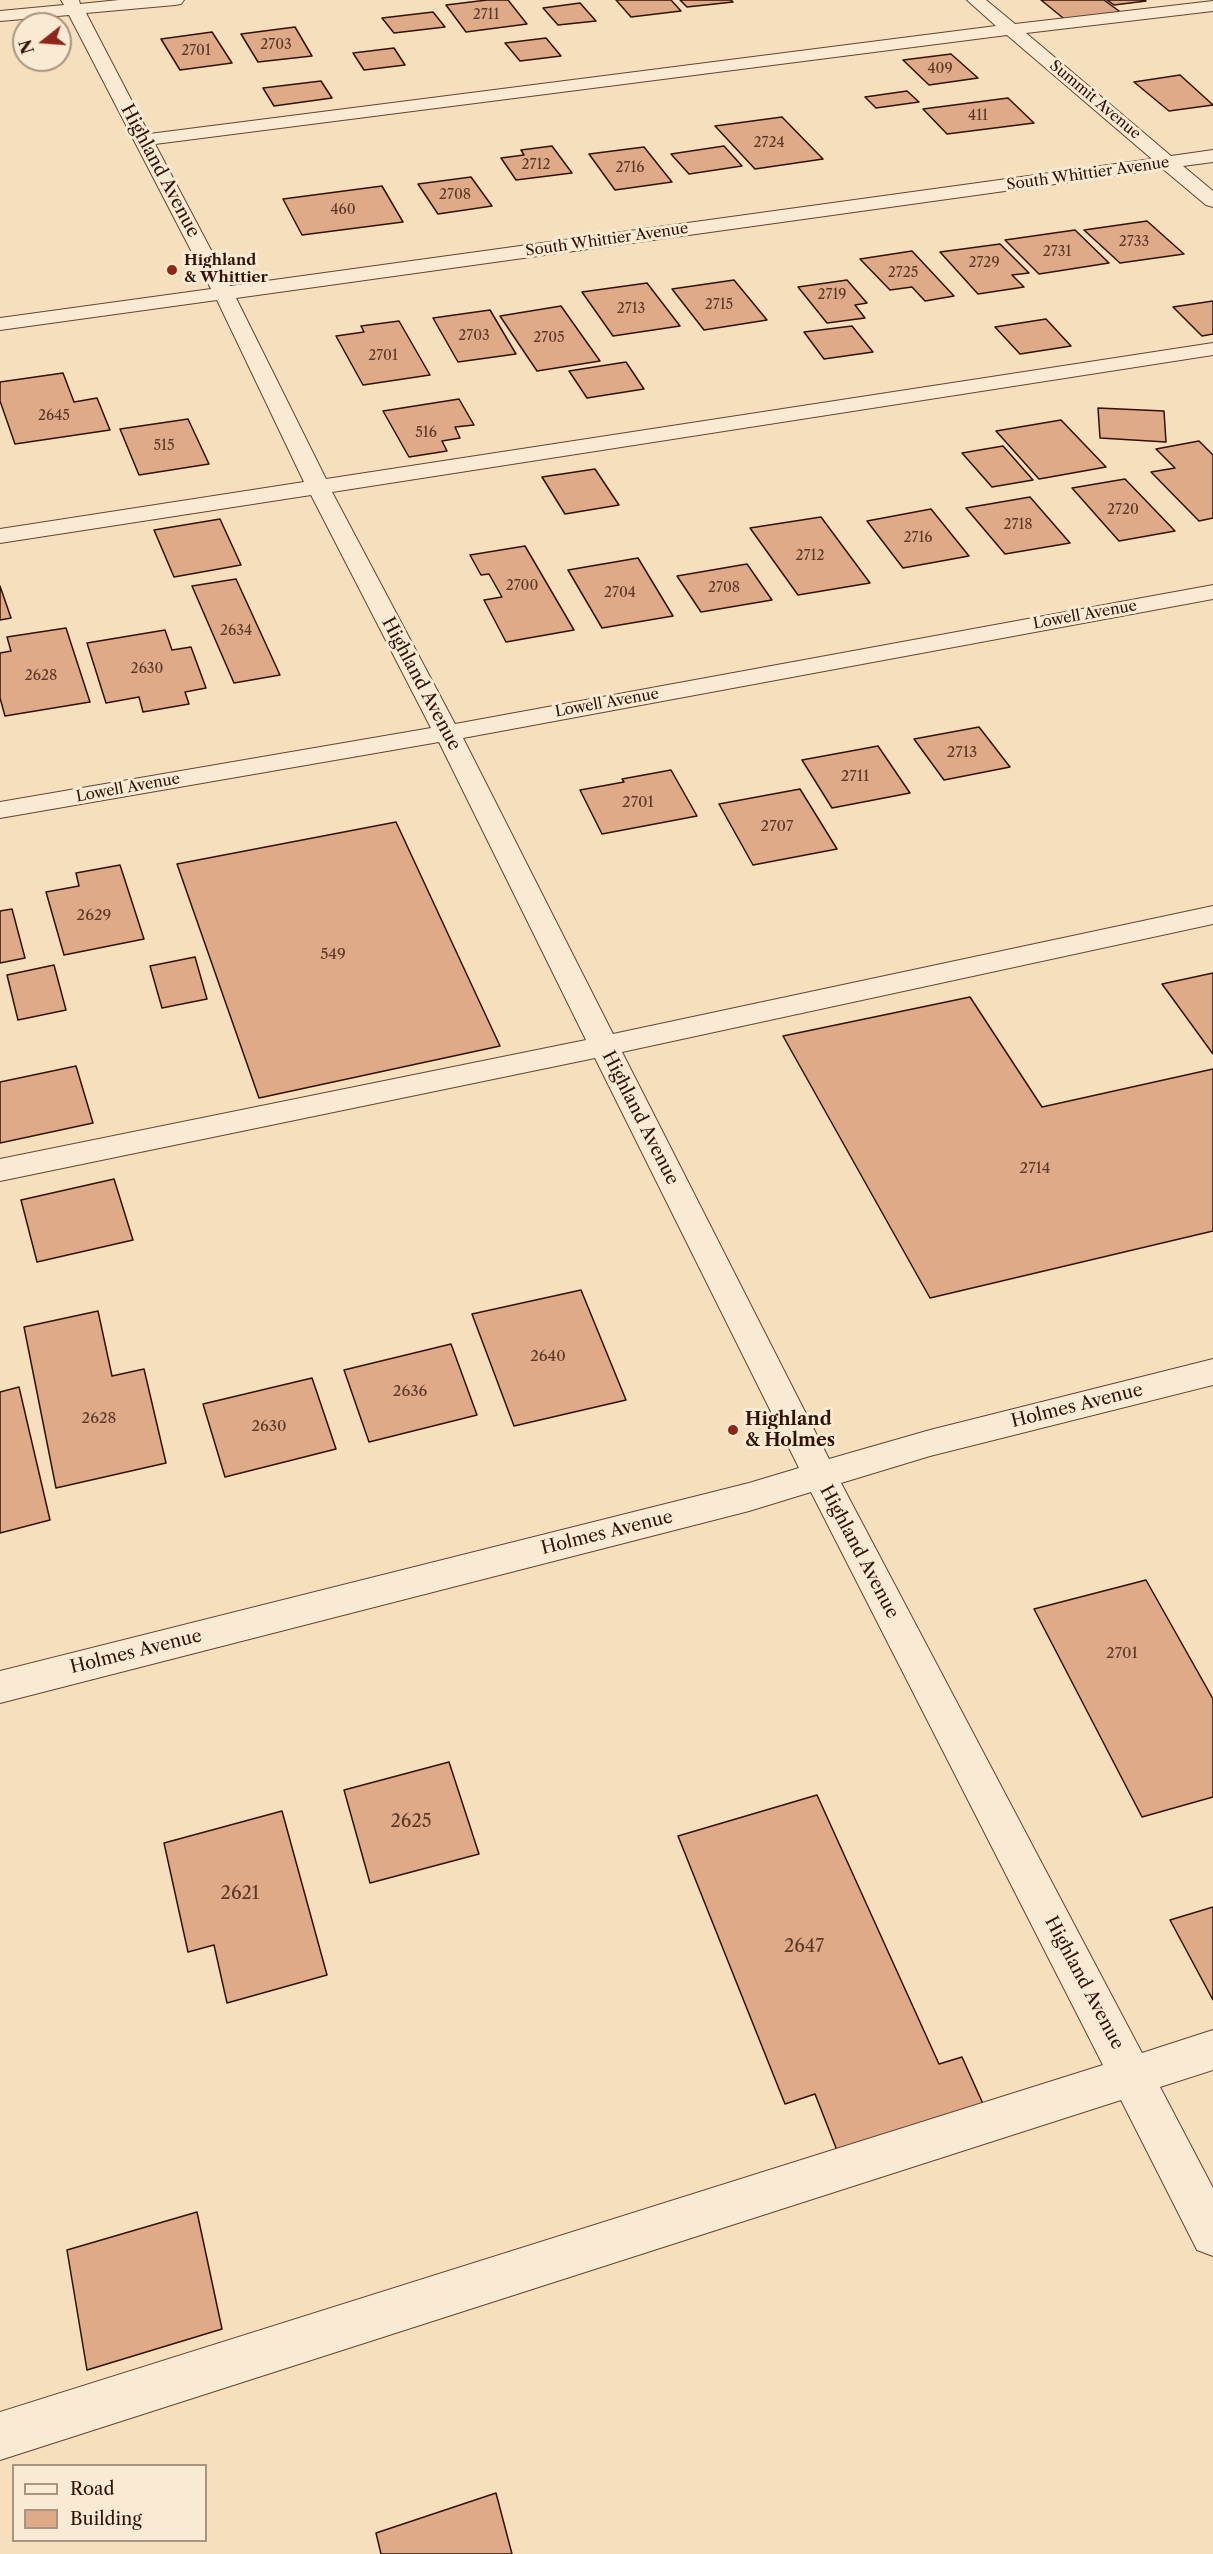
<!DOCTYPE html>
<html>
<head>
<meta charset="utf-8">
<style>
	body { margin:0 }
	#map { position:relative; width:1213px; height:2554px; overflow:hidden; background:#f5dfbc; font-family:"Libre Caslon Text",serif }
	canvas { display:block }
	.legend { position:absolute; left:12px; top:2464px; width:195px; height:78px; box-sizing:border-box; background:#f8ead3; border:2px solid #a89481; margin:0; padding:8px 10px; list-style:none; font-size:18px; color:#311205 }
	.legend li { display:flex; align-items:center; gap:12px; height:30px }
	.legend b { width:30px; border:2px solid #a89481 }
	.north { position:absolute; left:12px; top:12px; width:60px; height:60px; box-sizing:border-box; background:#f8ead3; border:2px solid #a89481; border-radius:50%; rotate:253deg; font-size:16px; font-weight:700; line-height:24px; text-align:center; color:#311205 }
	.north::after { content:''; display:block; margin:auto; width:21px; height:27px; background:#8f2418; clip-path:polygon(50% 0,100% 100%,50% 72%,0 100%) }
</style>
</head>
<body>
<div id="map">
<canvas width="1213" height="2554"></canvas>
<ul class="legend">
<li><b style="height:8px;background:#f8ead3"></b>Road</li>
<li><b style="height:16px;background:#deaa88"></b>Building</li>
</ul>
<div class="north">N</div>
</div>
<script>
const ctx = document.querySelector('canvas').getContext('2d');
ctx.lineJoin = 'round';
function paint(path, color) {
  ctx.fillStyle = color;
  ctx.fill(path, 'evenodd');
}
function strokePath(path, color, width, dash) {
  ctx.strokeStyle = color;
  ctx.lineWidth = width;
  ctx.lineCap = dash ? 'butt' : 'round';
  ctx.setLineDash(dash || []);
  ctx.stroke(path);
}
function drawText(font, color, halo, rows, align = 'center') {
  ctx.font = font + ' "Libre Caslon Text",serif';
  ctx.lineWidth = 6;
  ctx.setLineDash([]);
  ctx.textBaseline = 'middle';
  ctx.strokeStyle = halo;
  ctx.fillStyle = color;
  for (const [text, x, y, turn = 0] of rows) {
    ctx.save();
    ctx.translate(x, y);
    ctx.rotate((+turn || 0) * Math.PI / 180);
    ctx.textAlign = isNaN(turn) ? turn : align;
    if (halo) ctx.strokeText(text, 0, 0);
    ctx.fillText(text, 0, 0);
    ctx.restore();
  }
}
const building = new Path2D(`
	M487 0H508L527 24 466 32 446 5Z
	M616 0H671L681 11 631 17Z
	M680 0H731L733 2 687 7Z
	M1041 0H1104L1123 14 1068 22Z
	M1107 0H1144L1146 1 1114 5Z
	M580 3 596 21 558 25 543 8Z
	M433 12 445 27 394 33 382 18Z
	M295 27 312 56 258 62 241 34Z
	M212 32 232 63 180 70 161 39Z
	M546 38 561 56 520 61 505 43Z
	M394 48 405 65 364 70 353 53Z
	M951 54 978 78 929 85 903 60Z
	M1180 75 1213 105 1169 111 1134 82Z
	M321 81 332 98 274 106 263 88Z
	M907 91 919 102 876 108 865 97Z
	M1008 98 1034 123 947 134 923 109Z
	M782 117 823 159 755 169 715 126Z
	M552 146 572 173 516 180 501 158 524 155 521 150Z
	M724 146 742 166 689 174 671 154Z
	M644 147 672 182 615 190 589 154Z
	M471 177 492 206 438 214 418 184Z
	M382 186 403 222 302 235 283 199Z
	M1147 221 1184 254 1120 263 1084 230Z
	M1075 230 1109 263 1039 274 1005 240Z
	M1000 244 1029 273 1012 275 1024 287 978 294 940 252Z
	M912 251 954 296 925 301 912 287 890 290 860 259Z
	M734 280 767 320 704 330 672 289Z
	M847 280 867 303 855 305 865 318 827 323 798 287Z
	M647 283 680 326 613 336 582 292Z
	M1213 301V334L1202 336 1173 307Z
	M561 306 600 361 537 371 500 316Z
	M490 310 516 354 458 362 433 318Z
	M1046 319 1071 346 1020 354 995 327Z
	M399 321 430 375 363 385 336 336 364 332 361 326Z
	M852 326 873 352 824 359 804 332Z
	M626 362 644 389 587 398 569 371Z
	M63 373 74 402 97 398 110 430 15 444 0 401V382Z
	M459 399 474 425 455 427 460 438 442 441 447 451 409 457 383 411Z
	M1098 408 1164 411 1166 442 1100 438Z
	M188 419 209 464 139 475 120 429Z
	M1061 420 1106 467 1039 479 996 431Z
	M1199 441 1213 455V518L1199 521 1151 472 1175 468 1156 449Z
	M1003 446 1033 480 992 487 962 453Z
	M595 469 619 505 565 514 542 477Z
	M1125 479 1175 531 1119 541 1072 488Z
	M1030 497 1070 543 1005 554 966 508Z
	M931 509 969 556 903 568 867 521Z
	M821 517 870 583 798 595 750 528Z
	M220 519 241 565 174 577 154 530Z
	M525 546 574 630 506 642 484 600 502 597 489 574 481 575 470 555Z
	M638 558 673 616 602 628 568 570Z
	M747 564 772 600 701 612 677 576Z
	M236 579 280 675 234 683 192 586Z
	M0 586 11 618 0 620Z
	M66 628 90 702 5 716 0 698V653L11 651 7 637Z
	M165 630 172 650 191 647 206 688 185 692 189 704 143 712 139 697 106 703 87 643Z
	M979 727 1010 767 944 780 914 739Z
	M878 746 910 793 832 808 802 760Z
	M671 770 697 816 602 834 580 790 624 782 622 779Z
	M800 789 837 849 753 865 719 804Z
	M396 822 500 1046 259 1098 177 864Z
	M120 865 144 939 64 955 46 892 79 886 76 873Z
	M12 909 25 958 0 963V911Z
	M195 957 207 999 162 1008 150 966Z
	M54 965 66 1010 18 1020 7 975Z
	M1213 973V1054L1162 984Z
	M970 997 1042 1107 1213 1069V1231L930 1298 783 1036Z
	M76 1066 93 1123 0 1143V1082Z
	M114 1179 133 1240 37 1262 21 1200Z
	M581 1290 626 1400 514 1426 472 1314Z
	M98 1311 112 1376 144 1369 166 1463 56 1488 24 1327Z
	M451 1344 477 1415 369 1442 344 1370Z
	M312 1378 336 1449 225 1477 203 1404Z
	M19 1387 50 1520 0 1533V1392Z
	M1146 1580 1213 1699V1797L1142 1817 1034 1609Z
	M449 1762 479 1854 370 1883 344 1790Z
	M817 1795 939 2064 962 2057 984 2106 838 2153 815 2094 785 2104 678 1836Z
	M282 1811 327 1975 227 2003 214 1945 188 1952 164 1843Z
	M1213 1907V2000L1170 1920Z
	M197 2212 222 2329 87 2370 67 2250Z
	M496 2493 512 2554H381L376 2533Z`);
const minor = new Path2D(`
	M61 0H79L80 4 119 0H184L181 4 175 5 86 13 149 134 996 26 967 0H986L1015 24 1213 1V11L1026 33 1171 156 1213 150V162L1183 166 1213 191V207L1206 205 1163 169 236 298 326 479 1213 343V355L332 492 455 724 1213 585V599L463 738 613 1034 1213 906V924L622 1052 829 1459 930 1430 1213 1359V1385L930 1456 841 1483 1142 2053 1213 2030V2070L1160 2087 1213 2188V2256L1197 2250 1121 2100 0 2460V2412L1103 2065 811 1492 749 1511 0 1703V1671L749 1483 799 1468 595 1058 0 1181V1159L586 1040 439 742 0 818V802L431 728 311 495 0 543V529L304 482 217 300 0 330V318L211 289 69 15 0 21V11L64 5ZM1007 35 1152 159 230 286 155 144Z`);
const markers = [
	[172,270,6,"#8f2418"],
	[733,1430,6,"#8f2418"]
];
const farNumbernames = [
	["2711",486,15],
	["2703",276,45],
	["2701",196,51],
	["409",940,69],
	["411",978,116],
	["2724",769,143],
	["2712",536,165],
	["2716",630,168],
	["2708",455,195],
	["460",343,210],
	["2733",1134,242],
	["2731",1057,252],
	["2729",984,263],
	["2725",903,273],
	["2719",832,295],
	["2715",719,305],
	["2713",631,309],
	["2703",474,336],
	["2705",549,338],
	["2701",383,356],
	["2645",54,416],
	["516",426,433],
	["515",164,446],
	["2720",1123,510],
	["2718",1018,525],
	["2716",918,538],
	["2712",810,556],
	["2700",522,586],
	["2708",724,588],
	["2704",620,593],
	["2634",236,631],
	["2630",147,669],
	["2628",41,676]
];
const farStreetnames = [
	["Summit Avenue",1095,100,40],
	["South Whittier Avenue",1088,174,-8],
	["South Whittier Avenue",607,240,-8],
	["Lowell Avenue",1085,615,-10],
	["Lowell Avenue",607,703,-10],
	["Lowell Avenue",128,788,-10]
];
const farPoinames = [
	["Highland",184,261],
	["& Whittier",184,278]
];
const numberNames = [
	["2713",962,753],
	["2711",855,777],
	["2701",638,803],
	["2707",777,827],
	["2629",94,916],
	["549",333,955],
	["2714",1035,1169],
	["2640",548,1357],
	["2636",410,1392],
	["2628",99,1419],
	["2630",269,1427],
	["2701",1122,1654]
];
const streetNames = [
	["Highland Avenue",160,171,62],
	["Highland Avenue",421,684,62],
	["Highland Avenue",640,1118,63],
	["Holmes Avenue",1077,1406,-14],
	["Holmes Avenue",607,1533,-14],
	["Highland Avenue",859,1552,62],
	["Holmes Avenue",136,1652,-14],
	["Highland Avenue",1084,1983,62]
];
const poiNames = [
	["Highland",745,1420],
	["& Holmes",745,1441]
];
const nearNumbernames = [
	["2625",411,1822],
	["2621",240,1894],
	["2647",804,1947]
];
paint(building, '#deaa88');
strokePath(building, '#311205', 1.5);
strokePath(minor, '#624533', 2);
paint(minor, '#f8ead3');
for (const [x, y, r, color] of markers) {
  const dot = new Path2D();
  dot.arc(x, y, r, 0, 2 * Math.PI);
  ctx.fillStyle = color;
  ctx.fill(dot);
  strokePath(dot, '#f8ead3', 2);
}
drawText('14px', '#5c3826', null, farNumbernames);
drawText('15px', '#311205', '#f8ead3', farStreetnames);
drawText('bold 15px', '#311205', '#f8ead3', farPoinames, 'left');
drawText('15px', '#5c3826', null, numberNames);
drawText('18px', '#311205', '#f8ead3', streetNames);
drawText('bold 18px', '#311205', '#f8ead3', poiNames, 'left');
drawText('18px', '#5c3826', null, nearNumbernames);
</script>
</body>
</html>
